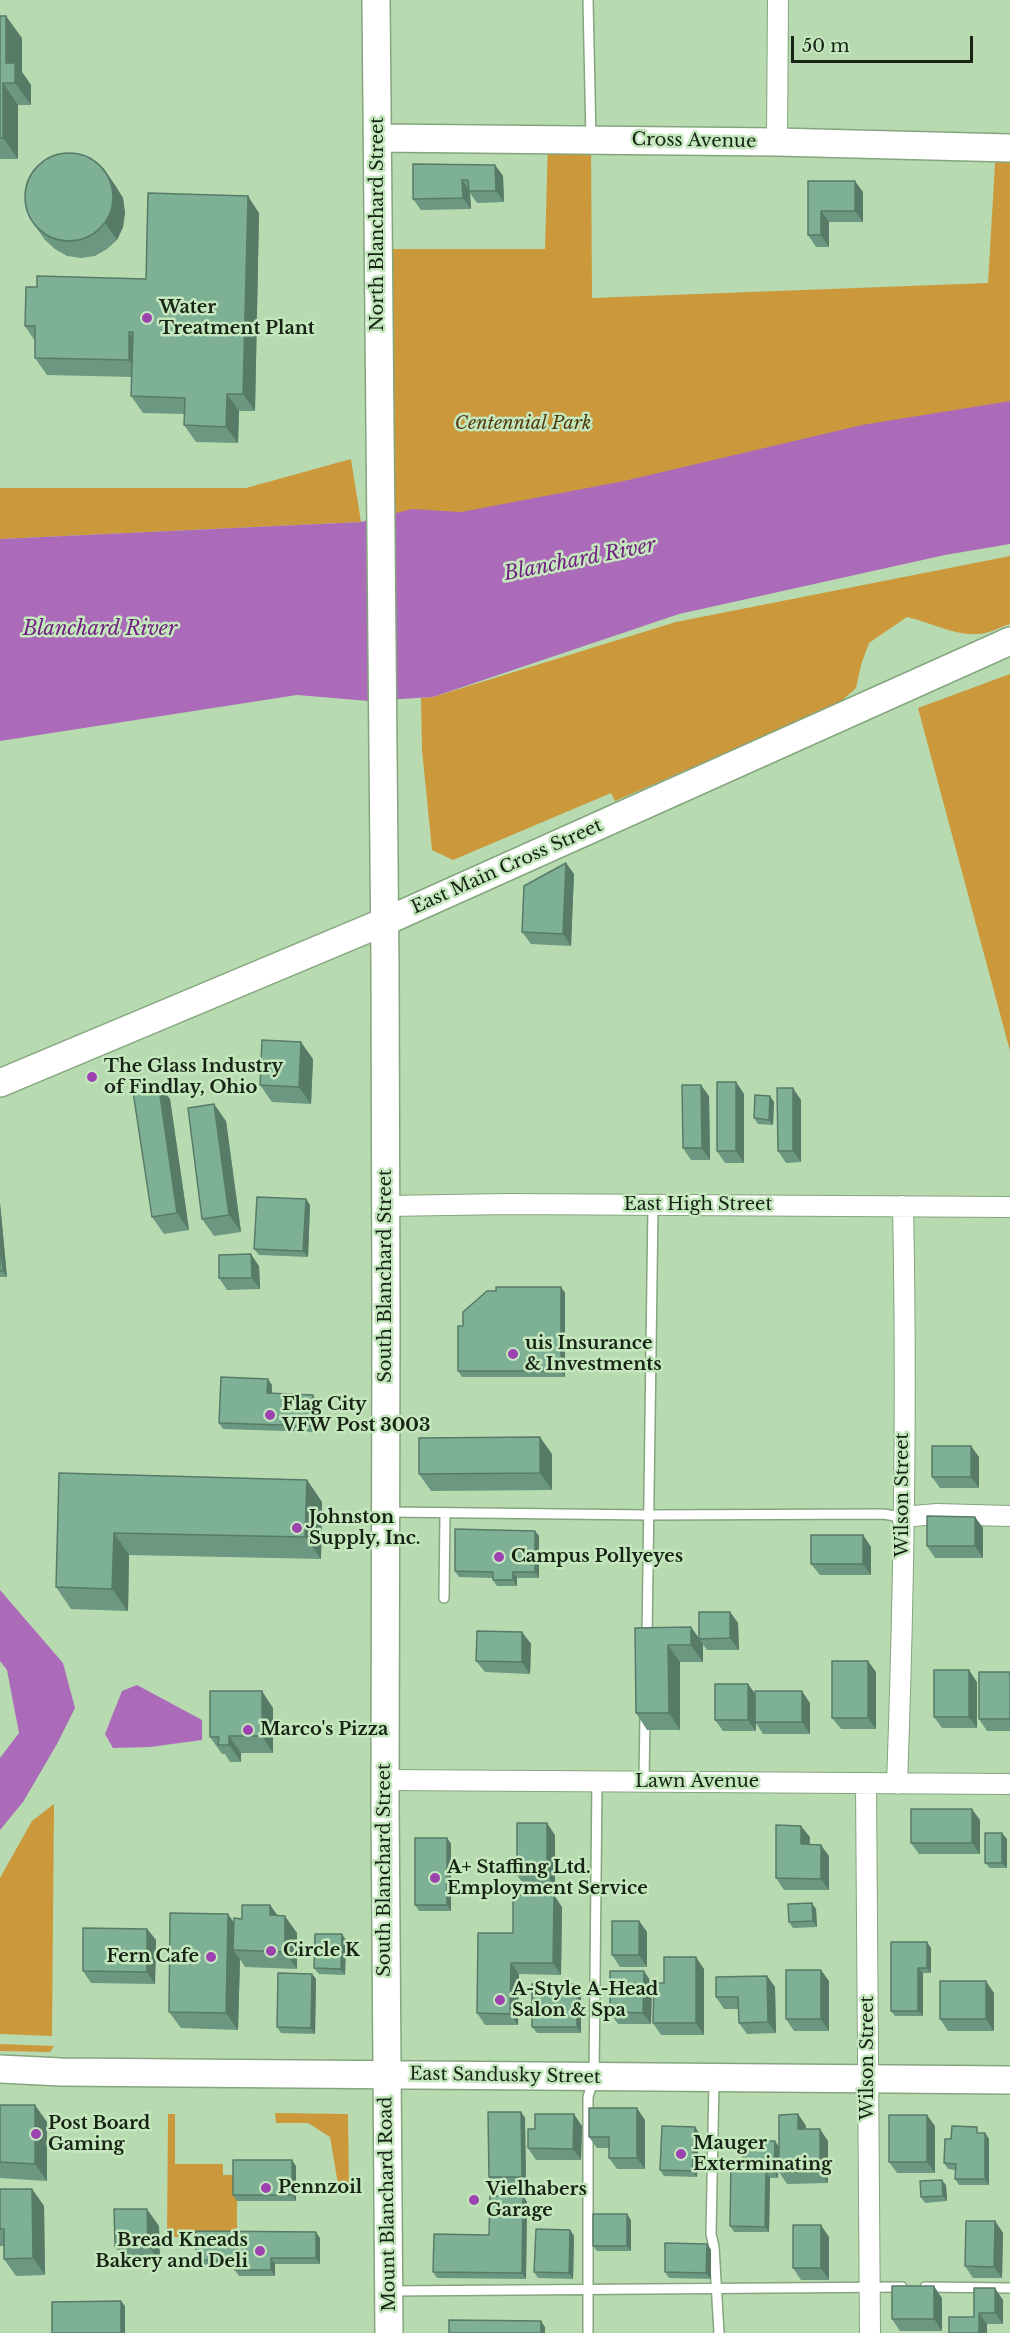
<!DOCTYPE html>
<html>
<head>
<meta charset="utf-8">
<style>
	body { margin:0 }
	#map { position:relative; width:1010px; height:2333px; overflow:hidden; background:#b8dab1; font-family:"Libre Baskerville",serif }
	canvas { display:block }
	.scale { position:absolute; left:791px; top:36px; width:182px; height:27px; box-sizing:border-box; border:3px solid #172314; border-top:0; padding-left:8px; font-size:18px; line-height:21px; white-space:nowrap; color:#172314; -webkit-text-stroke:4px #c5e7be; paint-order:stroke }
</style>
</head>
<body>
<div id="map">
<canvas width="1010" height="2333"></canvas>
<div class="scale">50 m</div>
</div>
<script>
const ctx = document.querySelector('canvas').getContext('2d');
ctx.lineJoin = 'round';
function paint(path, color) {
  ctx.fillStyle = color;
  ctx.fill(path, 'evenodd');
}
function strokePath(path, color, width, dash) {
  ctx.strokeStyle = color;
  ctx.lineWidth = width;
  ctx.lineCap = dash ? 'butt' : 'round';
  ctx.setLineDash(dash || []);
  ctx.stroke(path);
}
function drawText(font, color, halo, rows, align = 'center') {
  ctx.font = font + ' "Libre Baskerville",serif';
  ctx.lineWidth = 5;
  ctx.setLineDash([]);
  ctx.textBaseline = 'middle';
  ctx.strokeStyle = halo;
  ctx.fillStyle = color;
  for (const [text, x, y, turn = 0] of rows) {
    ctx.save();
    ctx.translate(x, y);
    ctx.rotate((+turn || 0) * Math.PI / 180);
    ctx.textAlign = isNaN(turn) ? turn : align;
    if (halo) ctx.strokeText(text, 0, 0);
    ctx.fillText(text, 0, 0);
    ctx.restore();
  }
}
const green = new Path2D(`
	M548 140H591L592 298 988 283 996 147 1010 148V474L381 581 379 249H545Z
	M351 459 361 522 0 539V488H246Z
	M1010 556V624C1000 627 988 634 978 634 956 636 929 622 907 617L869 643 861 665 856 688 838 704 615 801 611 793 453 860 432 850 422 750 421 698 433 697 676 622Z
	M1010 674V1051L918 708Z
	M54 1804 52 2036 0 2034V1878L32 1821Z
	M0 2044 54 2046 50 2052 0 2051Z
	M275 2113 348 2114 349 2189 338 2184 330 2137 308 2123H276Z
	M168 2114H175V2164H223V2175H237V2237H167Z`);
const water = new Path2D(`
	M1010 401V544L945 555 679 614 433 697 369 701 297 695 0 741V539L361 522 412 509 461 512 624 481 862 425Z
	M0 1590 63 1663 75 1708 57 1744 23 1802 0 1830V1758L19 1733 7 1670 0 1661Z
	M137 1685 202 1720V1740L150 1747 113 1748 105 1734 122 1691Z`);
const lane = new Path2D(`
	M588 0 591 139
	M389 1512 649 1515 883 1514 902 1517
	M444 1598 445 1513
	M647 1639 653 1205
	M644 1782 645 1715
	M714 2081 711 2234 714 2247 719 2333
	M925 2287 1010 2288
	M391 2291 902 2287
	M588 2333V2097L594 2077 597 1781`);
const street = new Path2D(`
	M777 142 778 0
	M386 1206 508 1204 1010 1207
	M902 1517 937 1514 1010 1516
	M385 1780 1010 1784
	M866 1783 870 2333
	M897 1784C904 1591 907 1399 903 1206`);
const secondary = new Path2D(`
	M376 0 385 965 386 1318 385 1802 389 2333
	M378 138 777 142 1010 148
	M0 1083 384 922 1010 641
	M0 2069 61 2072 1010 2080`);
const wall = new Path2D(`
	M0 16 22 38V72L31 85V105H18V159H0Z
	M495 165 503 176 504 202 477 203 470 193 471 209 421 210 413 199Z
	M103 168 115 185 123 198 125 213 123 227 117 240 107 249 95 256 81 258 67 256 55 249 45 240 33 223Z
	M808 181 863 192V222H829V247H816L808 235Z
	M259 213 255 411H239L238 443 196 442 184 425V414L143 413 131 396 132 377 47 375 35 358V341L25 326 37 287 146 279Z
	M566 863 574 874 571 946 531 944 522 932Z
	M313 1059 311 1104 272 1102 260 1085Z
	M736 1082 744 1094V1163H725L717 1151Z
	M709 1096 710 1160H691L683 1148Z
	M170 1099 189 1230 164 1234 152 1217Z
	M801 1100V1162L786 1163 778 1151Z
	M774 1102 773 1125 758 1124 754 1118Z
	M226 1121 241 1232 214 1236 202 1219Z
	M306 1199 310 1205 308 1257 259 1255 254 1249Z
	M0 1203 7 1277H0Z
	M259 1266 260 1289 227 1290 219 1278Z
	M561 1287 565 1293V1377H462L458 1371 463 1326 496 1291Z
	M272 1385V1394L317 1401 316 1432 223 1429 219 1423Z
	M552 1454V1490L431 1491 419 1474Z
	M979 1457V1488H940L932 1477Z
	M59 1473 307 1480 322 1502 321 1559 129 1555 128 1611 71 1609 56 1587Z
	M975 1517 983 1528V1558H935L927 1546Z
	M535 1531 539 1536V1578H517V1586H497L493 1580V1578L459 1577 455 1571Z
	M863 1535 871 1547V1575H820L811 1564Z
	M730 1612 738 1623 739 1650H707L699 1639Z
	M691 1627 703 1644V1662H680V1730H647L636 1713 635 1628Z
	M522 1632 531 1644 530 1674 485 1672 476 1661Z
	M876 1672V1729H841L832 1718Z
	M1010 1672V1731H987L979 1719Z
	M977 1682V1728H942L934 1717Z
	M748 1684 755 1695 810 1703V1734H763L756 1723V1731H723L715 1720Z
	M273 1708V1753H241V1762H230L225 1754H222L210 1737Z
	M980 1820V1854H919L911 1843Z
	M555 1835V1886H525L517 1875Z
	M810 1837 809 1845 829 1856V1890H784L776 1878Z
	M447 1838 451 1844V1911H419L415 1905Z
	M1007 1839V1868H990L985 1863Z
	M270 1905 278 1916 297 1933V1969L245 1967 240 1959 238 2030 181 2028 169 2012 234 1922Z
	M562 1907 561 1975 519 1974 518 2025H485L477 2013 513 1933Z
	M816 1909 817 1927 793 1928 789 1922Z
	M639 1921 647 1932V1967H620L612 1955Z
	M147 1929 156 1940 155 1984 91 1983 83 1971Z
	M346 1940 345 1975 319 1974 314 1968Z
	M931 1948V1973H923V2016H895L891 2011Z
	M704 1969V2035H661L653 2023 664 1983Z
	M312 1974 316 1979 315 2034 281 2033 277 2027Z
	M767 1976 775 1987 776 2033 747 2034 739 2023 738 2009H724L716 1997Z
	M829 1981V2031H794L786 2019Z
	M652 1983 651 2024H618L610 2012Z
	M581 1989V2033H537L532 2027Z
	M994 1993V2031H948L940 2019Z
	M0 2105 47 2122V2181L0 2178Z
	M521 2112 525 2118 526 2183H493L489 2177Z
	M798 2114 806 2126V2129L828 2141V2183L787 2184 779 2172Z
	M645 2120V2169H617L609 2158V2148H597L589 2137Z
	M582 2126 581 2160H536L528 2148Z
	M935 2126V2173H897L889 2162Z
	M695 2127 699 2133 697 2177 664 2176 660 2170Z
	M981 2133H985L989 2139V2185H959L955 2179V2170L948 2169 944 2163 951 2139Z
	M779 2147 778 2178H770L769 2232H734L730 2226 743 2159Z
	M296 2166V2201H237L233 2195Z
	M946 2185 947 2201 925 2203 921 2197Z
	M0 2189H32L44 2206 45 2275 16 2276 4 2259V2246H0Z
	M523 2196 527 2202 526 2279 437 2278 433 2272 489 2235Z
	M631 2220V2251H597L593 2246Z
	M995 2221 1003 2233 1002 2278H973L965 2266Z
	M159 2226 160 2262 127 2263 115 2246Z
	M570 2230 574 2236 573 2279 538 2278 534 2272Z
	M829 2237V2280H801L793 2268Z
	M320 2238V2264H275V2276H239L235 2270V2265H200L196 2260Z
	M707 2244 711 2250V2279L669 2278 665 2272Z
	M974 2288 1003 2300V2324H987V2333L974 2317Z
	M942 2298V2331H900L892 2319Z`);
const shadedWall = new Path2D(`
	M6 16 22 38V72L31 85V105L15 83 6 63Z
	M3 83 18 105V159L3 138Z
	M495 165 503 176 504 202 496 191Z
	M103 168 115 185 123 198 125 213 123 227 117 240 105 223Z
	M462 180 470 191H469L470 193 471 209 463 198Z
	M855 181 863 192V222L855 211Z
	M248 196 259 213 255 411 243 394Z
	M821 211 829 222V247L821 235Z
	M129 332 141 349V377L129 360Z
	M227 394 239 411 238 443 226 427Z
	M566 863 574 874 571 946 563 934Z
	M301 1042 313 1059 311 1104 299 1087Z
	M158 1082 170 1099 189 1230 177 1213Z
	M736 1082 744 1094V1163L736 1151Z
	M701 1085 709 1096 710 1160 702 1148Z
	M793 1088 801 1100V1162L793 1151Z
	M770 1096 774 1102 773 1125 769 1120Z
	M214 1104 226 1121 241 1232 229 1215Z
	M306 1199 310 1205 308 1257 303 1251Z
	M0 1203 7 1277 3 1271 0 1239Z
	M251 1254 259 1266 260 1289 252 1278Z
	M561 1287 565 1293V1377L561 1371Z
	M268 1379 272 1385 271 1399 267 1393Z
	M313 1395 317 1401 316 1432 312 1426Z
	M540 1437 552 1454V1490L540 1473Z
	M971 1446 979 1457V1488L971 1477Z
	M307 1480 322 1502 321 1559 305 1537Z
	M975 1517 983 1528V1558L975 1546Z
	M535 1531 539 1536V1578L535 1572Z
	M114 1533 129 1555 128 1611 112 1589Z
	M863 1535 871 1547V1575L863 1564Z
	M513 1572 517 1578V1586L513 1580Z
	M730 1612 738 1623 739 1650 730 1638Z
	M691 1627 703 1644V1662L691 1645Z
	M522 1632 531 1644 530 1674 522 1662Z
	M668 1645 680 1662V1730L669 1713Z
	M868 1661 876 1672V1729L868 1718Z
	M969 1670 977 1682V1728L969 1717Z
	M748 1684 756 1695V1731L748 1720Z
	M262 1691 273 1708V1753L262 1736Z
	M802 1691 810 1703V1734L802 1722Z
	M229 1736 241 1753V1762L229 1745Z
	M972 1809 980 1820V1854L972 1843Z
	M547 1823 555 1835V1886L547 1875Z
	M801 1826 810 1837 809 1856 801 1844Z
	M1002 1833 1007 1839V1868L1002 1863Z
	M447 1838 451 1844V1911L447 1905Z
	M821 1845 829 1856V1890L821 1879Z
	M554 1895 562 1907 561 1975 553 1963Z
	M812 1903 816 1909 817 1927 813 1921Z
	M270 1905 282 1922 270 1915Z
	M228 1914 240 1931 233 1950 240 1959 238 2030 226 2013Z
	M285 1916 297 1933V1969L285 1952Z
	M639 1921 647 1932V1967L639 1955Z
	M147 1929 156 1940 155 1984 147 1972Z
	M342 1934 346 1940 345 1975 341 1969Z
	M927 1942 931 1948V1973L927 1968Z
	M696 1957 704 1969V2035L696 2023Z
	M511 1963 519 1974 518 2025 510 2014Z
	M918 1968 923 1973V2016L918 2011Z
	M821 1970 829 1981V2031L821 2019Z
	M644 1971 652 1983 651 2024 643 2013Z
	M312 1974 316 1979 315 2034 311 2028Z
	M767 1976 775 1987 776 2033 768 2022Z
	M986 1981 994 1993V2031L986 2019Z
	M577 1984 581 1989V2033L577 2027Z
	M35 2105 47 2122V2181L35 2164Z
	M637 2108 645 2120V2169L637 2158Z
	M521 2112 525 2118 526 2183 522 2177Z
	M574 2114 582 2126 581 2160 573 2149Z
	M798 2114 806 2126V2141L798 2129Z
	M927 2115 935 2126V2173L927 2162Z
	M695 2127 699 2133 697 2177 692 2171Z
	M820 2129 828 2141V2183L820 2172Z
	M985 2133 989 2139V2185L985 2179Z
	M775 2141 779 2147 778 2178 774 2172Z
	M292 2160 296 2166V2201L292 2195Z
	M766 2172 770 2178 769 2232 765 2227Z
	M942 2180 946 2185 947 2201 943 2196Z
	M32 2189 44 2206 45 2275 33 2258Z
	M523 2196 527 2202 526 2279 522 2273Z
	M147 2209 159 2226 160 2262 148 2245Z
	M627 2214 631 2220V2251L627 2246Z
	M995 2221 1003 2233 1002 2278 994 2267Z
	M821 2225 829 2237V2280L821 2268Z
	M570 2230 574 2236 573 2279 569 2273Z
	M316 2232 320 2238V2264L316 2258Z
	M707 2244 711 2250V2279L706 2273Z
	M271 2258 275 2264V2276L271 2270Z
	M934 2286 942 2298V2331L934 2319Z
	M995 2288 1003 2300V2324L995 2313Z
	M121 2301 125 2306V2333H121Z
	M979 2313 987 2324V2333H979Z
	M541 2321 545 2327V2333H541Z`);
const building = new Path2D(`
	M0 16H6V63H15V83H3V138H0Z
	M25 197a44 44 0 1 1 88 0a44 44 0 1 1-88 0Z
	M413 164 495 165 496 191H469L468 180H462L463 198 413 199Z
	M808 181H855V211H821V235H808Z
	M148 193 248 196 243 394H227L226 427 184 425 185 398 131 396 133 332H129V360L35 358V326H25L26 287H37V276L146 279Z
	M566 863 563 934 522 932 524 886Z
	M262 1040 301 1042 299 1087 260 1085Z
	M158 1082 177 1213 152 1217 132 1085Z
	M717 1082H736V1151H717Z
	M682 1085H701L702 1148H683Z
	M777 1088H793V1151H778Z
	M755 1095 770 1096 769 1120 754 1118Z
	M214 1104 229 1215 202 1219 188 1108Z
	M257 1197 306 1199 303 1251 254 1249Z
	M0 1239 3 1271H0Z
	M251 1254 252 1278H219V1255Z
	M496 1287H561V1371H458V1326H463V1312L487 1291H496Z
	M221 1377 268 1379 267 1393 313 1395 312 1426 219 1423Z
	M540 1437V1473L419 1474V1438Z
	M932 1446H971V1477H932Z
	M59 1473 307 1480 305 1537 114 1533 112 1589 56 1587Z
	M927 1516 975 1517V1546H927Z
	M455 1529 535 1531V1572H513V1580H493V1572L455 1571Z
	M811 1535H863V1564H811Z
	M699 1612H730V1638L699 1639Z
	M691 1627V1645H668L669 1713H636L635 1628Z
	M477 1631 522 1632V1662L476 1661Z
	M832 1661H868V1718H832Z
	M934 1670H969V1717H934Z
	M979 1672H1010V1719H979Z
	M715 1684H748V1720H715Z
	M210 1691H262V1736H229V1745H218L219 1737H210Z
	M755 1691H802V1722H755Z
	M911 1809H972V1843H911Z
	M517 1823H547V1875H517Z
	M776 1825 801 1826V1844L821 1845V1879L776 1878Z
	M985 1833H1002V1863H985Z
	M415 1838H447V1905H415Z
	M513 1895H554L553 1963H511L510 2014 477 2013 478 1933H513Z
	M812 1903 813 1921 789 1922 788 1904Z
	M242 1905H270V1915L285 1916V1952L233 1950 234 1918 242 1919Z
	M170 1913 228 1914 226 2013 169 2012Z
	M612 1921H639V1955H612Z
	M83 1928 147 1929V1972L83 1971Z
	M315 1934H342L341 1969 314 1968Z
	M891 1942H927V1968H918V2011H891Z
	M664 1957H696V2023H653L654 1983H664Z
	M786 1970H821V2019H786Z
	M610 1971H644L643 2013 610 2012Z
	M278 1973 312 1974 311 2028 277 2027Z
	M767 1976 768 2022 739 2023 738 1997H716V1977Z
	M940 1981H986V2019H940Z
	M532 1984H577V2027H532Z
	M0 2105H35V2164L0 2162Z
	M589 2108H637V2158H609V2137H589Z
	M488 2112H521L522 2177H489Z
	M535 2114H574L573 2149 528 2148V2129H535Z
	M798 2114V2129H820V2172H779V2115Z
	M889 2115H927V2162H889Z
	M662 2126 695 2127 692 2171 660 2170Z
	M952 2126 977 2127V2133H985V2179H955L956 2164 944 2163 945 2139H951Z
	M743 2141H775L774 2172H766L765 2227 730 2226 731 2159H743Z
	M233 2160H292V2195H233Z
	M942 2180 943 2196 921 2197 920 2181Z
	M0 2189H32L33 2258 4 2259V2229H0Z
	M490 2196H523L522 2273 433 2272 434 2234 489 2235Z
	M114 2209H147L148 2245 115 2246Z
	M593 2214H627V2246H593Z
	M966 2221H995L994 2267 965 2266Z
	M793 2225H821V2268H793Z
	M536 2229 570 2230 569 2273 534 2272Z
	M196 2231 316 2232V2258H271V2270H235V2260H196Z
	M665 2243 707 2244 706 2273 665 2272Z
	M892 2286H934V2319H892Z
	M974 2288H995V2313H979V2333H949V2317H974Z
	M121 2301V2333H52V2302Z
	M449 2320 541 2321V2333H449Z`);
const markers = [
	[147,318,6,"#9c43af"],
	[92,1077,6,"#9c43af"],
	[513,1354,6,"#9c43af"],
	[270,1415,6,"#9c43af"],
	[297,1528,6,"#9c43af"],
	[499,1557,6,"#9c43af"],
	[248,1730,6,"#9c43af"],
	[435,1878,6,"#9c43af"],
	[271,1951,6,"#9c43af"],
	[211,1957,6,"#9c43af"],
	[500,2000,6,"#9c43af"],
	[36,2134,6,"#9c43af"],
	[681,2154,6,"#9c43af"],
	[266,2188,6,"#9c43af"],
	[474,2200,6,"#9c43af"],
	[260,2251,6,"#9c43af"]
];
const streetNames = [
	["Cross Avenue",694,141,1],
	["North Blanchard Street",378,224,-90],
	["East Main Cross Street",507,867,-24],
	["East High Street",698,1205],
	["South Blanchard Street",386,1276,-90],
	["Wilson Street",903,1495,-90],
	["Lawn Avenue",697,1782],
	["South Blanchard Street",385,1870,-90],
	["Wilson Street",868,2058,-90],
	["East Sandusky Street",505,2076,1],
	["Mount Blanchard Road",388,2204,-91]
];
const poiNames = [
	["Water",159,308],
	["Treatment Plant",159,329],
	["The Glass Industry",104,1067],
	["of Findlay, Ohio",104,1088],
	["uis Insurance",525,1344],
	["& Investments",525,1365],
	["Flag City",282,1405],
	["VFW Post 3003",282,1426],
	["Johnston",309,1518],
	["Supply, Inc.",309,1539],
	["Campus Pollyeyes",511,1557],
	["Marco's Pizza",260,1730],
	["A+ Staffing Ltd.",447,1868],
	["Employment Service",447,1889],
	["Circle K",283,1951],
	["Fern Cafe",199,1957,"right"],
	["A-Style A-Head",512,1990],
	["Salon & Spa",512,2011],
	["Post Board",48,2124],
	["Gaming",48,2145],
	["Mauger",693,2144],
	["Exterminating",693,2165],
	["Pennzoil",278,2188],
	["Vielhabers",486,2190],
	["Garage",486,2211],
	["Bread Kneads",248,2241,"right"],
	["Bakery and Deli",248,2262,"right"]
];
const parkNames = [
	["Centennial Park",523,424]
];
const waterNames = [
	["Blanchard River",580,560,-11],
	["Blanchard River",100,629]
];
paint(green, '#cb993b');
paint(water, '#ab6bb9');
strokePath(lane, '#84a57e', 12);
strokePath(street, '#84a57e', 22);
strokePath(secondary, '#84a57e', 30);
strokePath(lane, '#fff', 9);
strokePath(street, '#fff', 20);
strokePath(secondary, '#fff', 27);
paint(wall, '#6c9780');
paint(shadedWall, '#587b68');
paint(building, '#7eb095');
strokePath(building, '#587b68', 1.5);
for (const [x, y, r, color] of markers) {
  const dot = new Path2D();
  dot.arc(x, y, r, 0, 2 * Math.PI);
  ctx.fillStyle = color;
  ctx.fill(dot);
  strokePath(dot, '#c5e7be', 2);
}
drawText('18px', '#172314', '#c5e7be', streetNames);
drawText('bold 18px', '#172314', '#c5e7be', poiNames, 'left');
drawText('italic 18px', '#4f390d', '#c5e7be', parkNames);
drawText('italic 20px', '#712081', '#c5e7be', waterNames);
</script>
</body>
</html>
